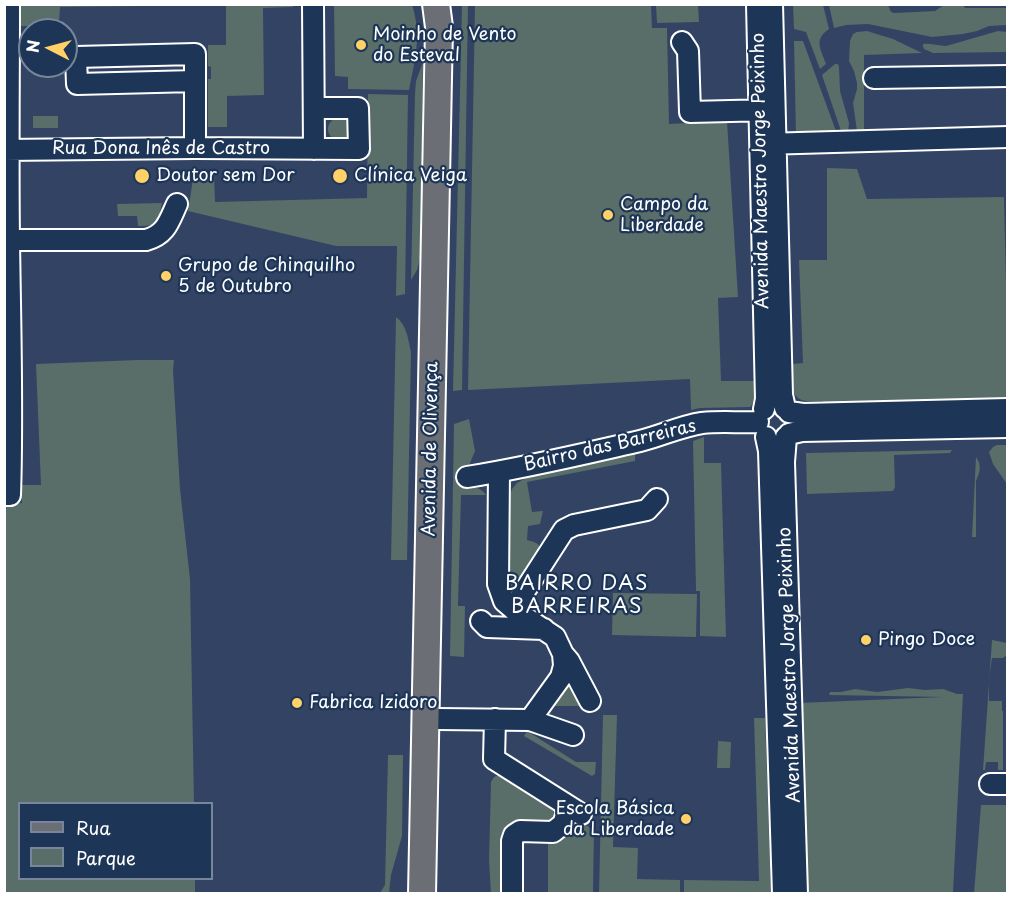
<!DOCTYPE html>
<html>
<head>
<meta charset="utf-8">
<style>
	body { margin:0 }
	#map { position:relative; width:1012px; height:898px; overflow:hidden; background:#324364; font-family:"Playpen Sans",sans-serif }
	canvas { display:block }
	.frame { position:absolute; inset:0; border:6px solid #fff; pointer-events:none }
	.legend { position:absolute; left:18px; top:802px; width:195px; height:78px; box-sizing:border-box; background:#1d3557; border:2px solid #77869a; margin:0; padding:8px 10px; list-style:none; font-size:18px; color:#fff }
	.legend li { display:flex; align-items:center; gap:12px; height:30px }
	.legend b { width:30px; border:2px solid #77869a }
	.north { position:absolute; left:18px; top:18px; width:60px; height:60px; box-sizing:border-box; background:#1d3557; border:2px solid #77869a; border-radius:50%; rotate:276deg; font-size:16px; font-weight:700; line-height:24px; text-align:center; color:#fff }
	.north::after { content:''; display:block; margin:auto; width:21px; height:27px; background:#ffd166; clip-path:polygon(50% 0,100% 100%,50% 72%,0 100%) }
</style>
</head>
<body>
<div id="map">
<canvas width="1012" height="898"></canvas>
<div class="frame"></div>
<ul class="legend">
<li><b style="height:8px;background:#6b6f75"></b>Rua</li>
<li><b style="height:16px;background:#596d69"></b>Parque</li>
</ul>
<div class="north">N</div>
</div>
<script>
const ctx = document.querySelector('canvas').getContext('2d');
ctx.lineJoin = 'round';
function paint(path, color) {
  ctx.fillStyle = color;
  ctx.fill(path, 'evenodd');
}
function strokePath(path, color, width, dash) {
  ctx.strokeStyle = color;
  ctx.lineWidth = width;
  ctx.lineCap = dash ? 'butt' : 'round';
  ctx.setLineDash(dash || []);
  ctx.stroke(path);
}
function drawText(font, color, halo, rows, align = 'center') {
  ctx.font = font + ' "Playpen Sans",sans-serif';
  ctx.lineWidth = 4.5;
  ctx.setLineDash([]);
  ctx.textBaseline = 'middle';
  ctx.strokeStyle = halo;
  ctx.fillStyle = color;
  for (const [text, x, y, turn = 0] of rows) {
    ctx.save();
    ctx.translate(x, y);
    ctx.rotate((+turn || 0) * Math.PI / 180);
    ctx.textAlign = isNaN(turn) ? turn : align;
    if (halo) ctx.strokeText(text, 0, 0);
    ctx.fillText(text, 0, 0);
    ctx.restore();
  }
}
const green = new Path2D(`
	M293 4V7L263 8 264 95 227 96V127H208V79H211V67L208 66V45H226V5L60 7 59 22 31 23V26H17L16 5Z
	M468 4 462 390 453 391 462 5Z
	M334 5H412C422 35 415 60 409 90L348 89V77L335 76Z
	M475 5H651L652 28H667L669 124 727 121 738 297 718 298 721 381H754C754 389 757 401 750 407L700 408 691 410 690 379 468 390Z
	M656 5H698L699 22 657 23Z
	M793 5H823L829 29C813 40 821 49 826 64L820 69 806 32 794 29Z
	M829 5H888L891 12 894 13 935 11 944 5H963L965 8H1007V25L989 26 977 31 963 34 932 37 868 24 846 25 834 28Z
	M867 31 893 39 922 53 864 55V131H857L853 103 857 89V83L854 71 849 61 850 41 853 34 857 32Z
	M998 31 1007 32V52L933 53 924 49 923 46V44C930 43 938 46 946 46Z
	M794 41H803L836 131 835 134 796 135Z
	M423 62 420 258 417 270 411 280 415 93 416 81Z
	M835 64H838L839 67 840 91 849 123 848 134H842L822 75Z
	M368 94 408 95 405 294 396 296 397 246H336L188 211 194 173H214L215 202 367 198Z
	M33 116H58V128H33Z
	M328 129a11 11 0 1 1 22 0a11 11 0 1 1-22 0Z
	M827 168 857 169 867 199 1004 197 1006 285 1008 286 1007 402 823 406V401C811 401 798 404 793 391V364L803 363 799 260H827Z
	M162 203C157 223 161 226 138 226L137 216H118L117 204Z
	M396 317C407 325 408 339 411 352L407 560H391Z
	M137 360H174L173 370 180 489 190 579 194 803 20 804V878L195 879V893H5L4 505 22 503 21 485H41L36 364Z
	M469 419 475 451 468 468 459 470 461 486C470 486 480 486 486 495H461L458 604V606H465L464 657 450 656 454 424Z
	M704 437V463H721L726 637 700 636V591H696L693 441Z
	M997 445H1007V484L993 464 989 452 993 447Z
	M952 450 950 453 894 455 895 487 893 491 807 494 806 453Z
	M635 451V461L527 482 532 512 543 511 540 524 528 526 527 540C534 542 538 542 541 549L512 594 505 580 508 502 512 489 517 483 526 478 525 473Z
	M976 457C982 465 980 472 976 481V537H972Z
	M613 593 697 594 696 637 612 635Z
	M992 640 1007 643V655L1003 658H992L989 679V701H1002V711H1003V770H998V762H986L985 770H983Z
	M569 680 583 706H550Z
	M908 688 925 690 943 689 957 694H963L953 893H804L798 703 943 697 829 695 830 692H841L855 689 877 692Z
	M603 715H617L613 847 638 848 637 879 680 880V893H599Z
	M754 718H765L771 893H684V880L759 881Z
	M527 731 576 762H596L595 774 592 776 524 736Z
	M718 741 731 742 730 768H717Z
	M388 755H403L402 836 391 875 389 893H380L385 885Z
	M502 774 558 810 555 823 506 842 501 846 500 893 491 894 489 860 491 782 494 777Z
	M981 805H1007V893H974Z
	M576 819 594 830 593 893 548 894V836Z`);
const minor = new Path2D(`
	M313 4 314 149
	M757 4 766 399 764 409
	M772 4 782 395 785 408
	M682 42 688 51 690 112 771 110
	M874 78 1008 76
	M195 81 77 84 76 57 195 54V148
	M764 144 1008 137
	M4 150 195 148 359 149 358 108H314
	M4 240H146C166 235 169 221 177 204
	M789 412 803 414 1008 409
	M789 434 802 431 1008 427
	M766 437 769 451 783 894
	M786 437 784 462 797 894
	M467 477C525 468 583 454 640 441 661 436 681 426 702 423 721 421 740 423 758 422
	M4 495H10C13 409 10 324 9 238 8 160 9 82 9 4
	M513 609 564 530 574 525 647 510 657 499
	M481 621 487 627 544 629
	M563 654 569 661 590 701
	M438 719 530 720 561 677 564 666 563 654 555 637 517 612 504 601 498 584 499 472
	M495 719 494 759 581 814
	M530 720 573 735
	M990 784H1008
	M512 894V841L514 835 520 831 553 832 563 824 567 813 564 803`);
const major = new Path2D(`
	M422 894 439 27 436 4`);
const markers = [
	[361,45,6,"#ffd166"],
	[142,176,8,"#ffd166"],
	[340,176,8,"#ffd166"],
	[608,215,6,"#ffd166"],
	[166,276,6,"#ffd166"],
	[866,640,6,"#ffd166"],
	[297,703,6,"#ffd166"],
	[686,819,6,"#ffd166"]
];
const poiNames = [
	["Moinho de Vento",373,35],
	["do Esteval",373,56],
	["Doutor sem Dor",156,176],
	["Clínica Veiga",354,176],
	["Campo da",620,205],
	["Liberdade",620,226],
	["Grupo de Chinquilho",178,266],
	["5 de Outubro",178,287],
	["Pingo Doce",878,640],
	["Fabrica Izidoro",309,703],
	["Escola Básica",674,809,"right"],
	["da Liberdade",674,830,"right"]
];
const streetNames = [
	["Rua Dona Inês de Castro",161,149],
	["Avenida Maestro Jorge Peixinho",761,171,-91],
	["Bairro das Barreiras",610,446,-13],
	["Avenida de Olivença",431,449,-89],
	["Avenida Maestro Jorge Peixinho",790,665,-92]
];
const neighbourhoodNames = [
	["BAIRRO DAS",577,584],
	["BARREIRAS",577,607]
];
paint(green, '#596d69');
strokePath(minor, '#fff', 24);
strokePath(major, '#fff', 30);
strokePath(minor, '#1d3557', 20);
strokePath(major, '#6b6f75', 26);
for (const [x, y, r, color] of markers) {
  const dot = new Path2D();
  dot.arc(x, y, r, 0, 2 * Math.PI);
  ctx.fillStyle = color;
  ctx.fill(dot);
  strokePath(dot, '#1d3557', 2);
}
drawText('18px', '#fff', '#1d3557', poiNames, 'left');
drawText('18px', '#fff', '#1d3557', streetNames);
ctx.letterSpacing = '1.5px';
drawText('20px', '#fff', '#1d3557', neighbourhoodNames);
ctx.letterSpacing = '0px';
</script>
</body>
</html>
